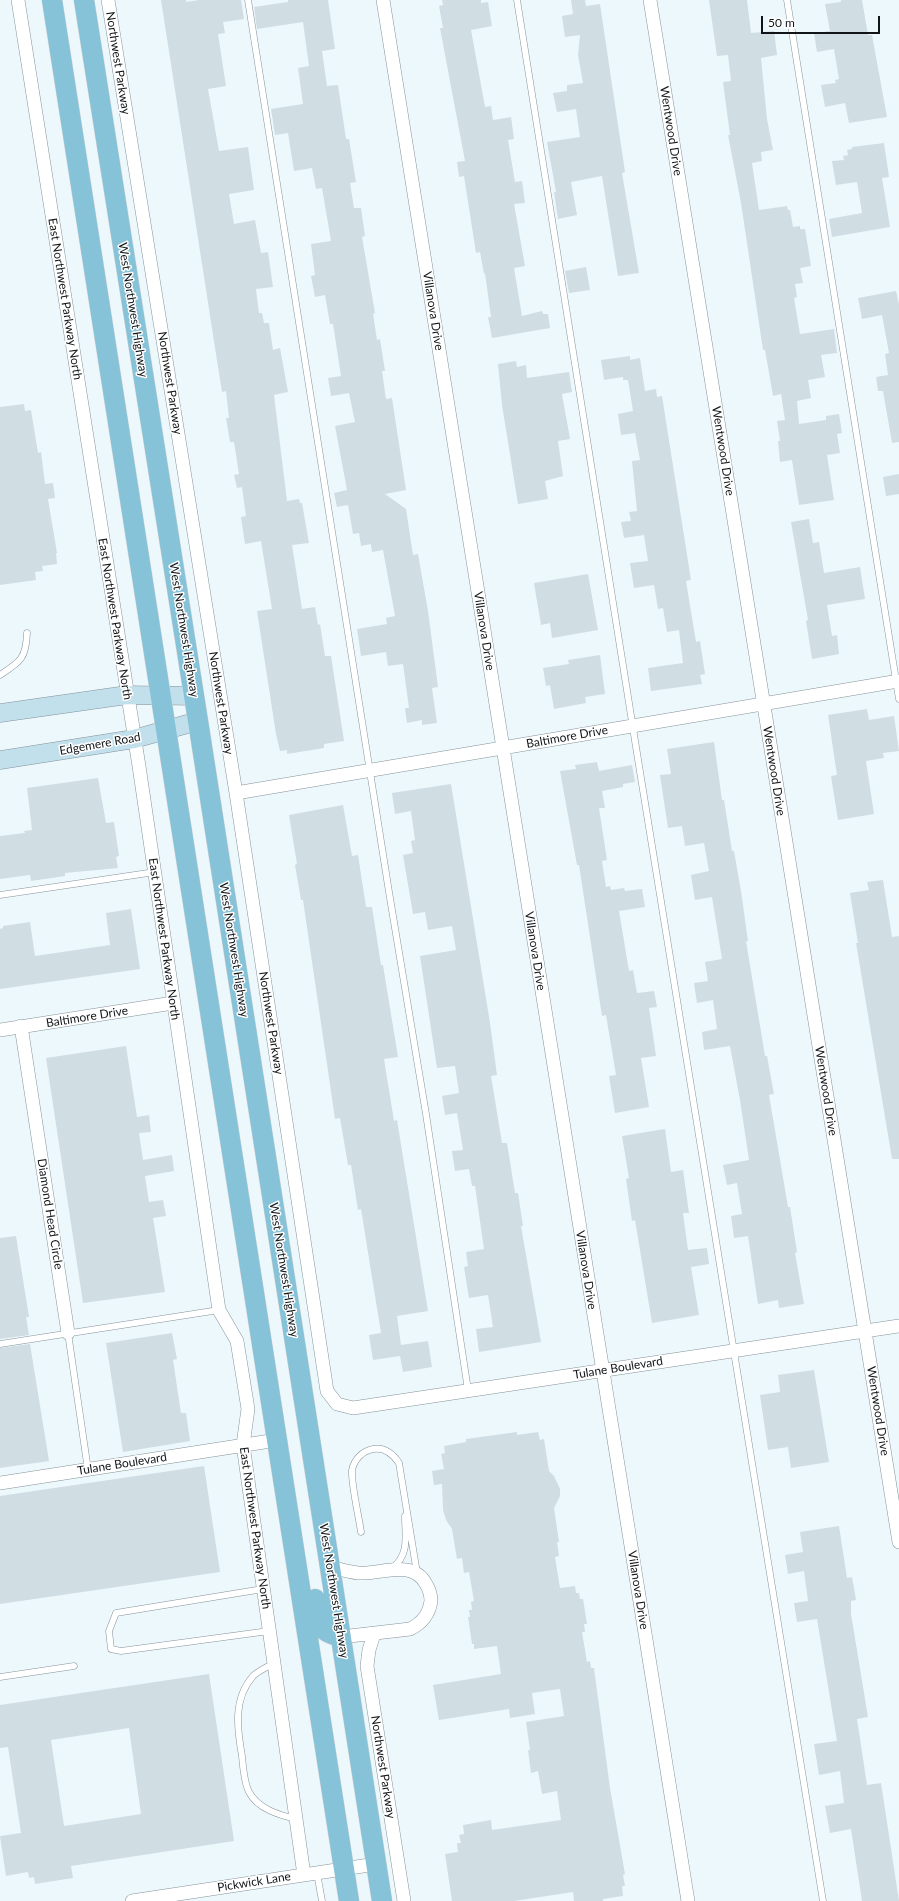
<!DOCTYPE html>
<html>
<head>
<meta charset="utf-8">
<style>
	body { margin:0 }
	#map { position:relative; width:899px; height:1901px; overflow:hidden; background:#edf8fd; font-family:Lato,sans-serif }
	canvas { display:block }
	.scale { position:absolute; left:761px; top:16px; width:119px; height:18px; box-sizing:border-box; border:2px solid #111518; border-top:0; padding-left:5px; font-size:12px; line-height:14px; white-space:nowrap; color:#111518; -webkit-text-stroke:3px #fff; paint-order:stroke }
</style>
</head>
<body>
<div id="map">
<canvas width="899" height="1901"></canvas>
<div class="scale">50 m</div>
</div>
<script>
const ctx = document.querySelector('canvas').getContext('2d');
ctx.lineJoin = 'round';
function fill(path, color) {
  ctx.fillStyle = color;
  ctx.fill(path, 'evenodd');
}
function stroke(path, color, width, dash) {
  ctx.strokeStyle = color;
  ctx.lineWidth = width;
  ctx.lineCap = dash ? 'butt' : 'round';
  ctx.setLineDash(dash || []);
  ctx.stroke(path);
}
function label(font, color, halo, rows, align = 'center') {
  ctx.font = font + ' Lato,sans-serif';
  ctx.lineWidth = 3;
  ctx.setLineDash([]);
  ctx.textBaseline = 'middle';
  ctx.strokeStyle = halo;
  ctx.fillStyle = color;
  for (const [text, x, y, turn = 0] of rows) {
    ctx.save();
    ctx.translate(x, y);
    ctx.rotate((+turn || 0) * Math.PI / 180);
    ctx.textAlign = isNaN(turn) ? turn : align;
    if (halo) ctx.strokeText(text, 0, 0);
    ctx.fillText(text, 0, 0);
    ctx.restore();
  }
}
fill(new Path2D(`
	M161,0H186V2L199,0H241L244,19L223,22L225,33L218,34L226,86L208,89L219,151L248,147L254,190L229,194L234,224L255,220L261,253L268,252L273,287L256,289L259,313H262L264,323H269L273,350L280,348L288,392L274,395L287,501L299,499L300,503H302L309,543L292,545L302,609L315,607L318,625L320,624L325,656H331L344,741L324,744V748L287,754V750L280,751L276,734L257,611L272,609L261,541L245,544L241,517L246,516L242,487L237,488L234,475L239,474L234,442H230L226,418H229L226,391L222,392L218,367Z
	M288,0H328L335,49L322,51L327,86L338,85L346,139H349L356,182L350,183L354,208H361L365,236L362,237L375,313L373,314L377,340L380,339L385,371H382L386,399L392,398L406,490L385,494L406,509L413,555L418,554L428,611L438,687L432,688L437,723L422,725V720L407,723L405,708H409L403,664L388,666L386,652L361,656L357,629L387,624L386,618L395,616L383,550L372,552L371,544L361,546L359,533L353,534L348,505L337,507L334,493L347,490L335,426L355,422L349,393L331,396L328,378L341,376L333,324H330L325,295L315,297L311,276L315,275L311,244L331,241L322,188L316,189L312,168L294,171L288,133L275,135L271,109L303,104L298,68L309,66L303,22L257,29L254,7L288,2Z
	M442,0H481V3L488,2L492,26L471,30L485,107L491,106L493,120L511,117L514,139L508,140L515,182L522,181L525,203L514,204L525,266L514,268L522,316L542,311L543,314H548L550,328L492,338L488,317H491L485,273L484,274L480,252L476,253L464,176L459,177L457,162L465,161L440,28H443L439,6L443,5Z
	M571,0H585L586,6L600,4L625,172L622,173L639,273L618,276L602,176L571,182L577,215L558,219L554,192H556L547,142L580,137L576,109L557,112L553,93L567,91V85L583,83L578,55L580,35L565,37L562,16L573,14Z
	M709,0H747L751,33L774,31L777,55L761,58L767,119L773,150L761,152L762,161L752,163L759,210L787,206L788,210H790L793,227L800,226V229H805L811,266L800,268L803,283L795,284L797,297L794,298L800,334L834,329L837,353L821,355L825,377L808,380L811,398L797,401L799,424L826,420V416L839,414L842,433L837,434L840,453L827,455L834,500L799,505L792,460L780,462L778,441H780L777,421L785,420L781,394L773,396L765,350H763L741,203L728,135H730L723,82L731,81L728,55L717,56Z
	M841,0H862L868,35H872L887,117L849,123L845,103L825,107L821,85L836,83L835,80L839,79L834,49L817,52L814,33L830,31L825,4L841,2Z
	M884,143L889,177L882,178L890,227L832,237L829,219L862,213L857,182L836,185L832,161L844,160L843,156L848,155L847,150L852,149V147Z
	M586,267L590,290L569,293L565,271Z
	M896,291L899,304V442L892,443L883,391H878L876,377L888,375L885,354L889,353L882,315L862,319L858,298Z
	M630,356V360L640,358L645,391L656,389L657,397L662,396L691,580L686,581L696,642L700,641L705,674L700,675L702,684L651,691L648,668L683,663L679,630L667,632L663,608L658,609L654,585L634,588L630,563L648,561L644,535L624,538L621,522L631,521L629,512L637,511L632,461L640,460L635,433L621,435L618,414L633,411L628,380H623V377L604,380L601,360Z
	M516,361L517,367L526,365L527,378L569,372L572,392L562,394L570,439L558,441L563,476L545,481L548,499L518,504L502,405L498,364Z
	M24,404L25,411L31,410L38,453L41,452L45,484L53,483L55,498L48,499L57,553H56L57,564L42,566L43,571L35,572L36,580L0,585V407Z
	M899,474V494L886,496L883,477Z
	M809,519L813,543L819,542L824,573L860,567L865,599L827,605L832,636L837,635L839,654L812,659L806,621L808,620L791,522Z
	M588,574L598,630L552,638L550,623L541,625L534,583Z
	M600,655L605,694L585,697L586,703L554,709L550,685L546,686L543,668L569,664L568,660Z
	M867,709L869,720L894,716L899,751L883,753L884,758L866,761L874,814L838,820L831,776L837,775L828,715Z
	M714,742L722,800H724L732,851H734L741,891L748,941H746L765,1056H767L774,1094L769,1095L788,1207H790L797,1252L795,1253L804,1304L779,1308L778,1300L758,1304L748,1236L734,1238L731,1216L742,1214L737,1183L727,1185L723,1165L749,1160L740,1100L730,1046L704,1050L702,1032L717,1029L713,1000L697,1003L694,983L708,981L705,962L722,959L712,897L695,900L691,875L709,871L704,843L685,846L682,826L668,828L660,775L671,774L667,749Z
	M597,762L599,771L632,765L635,782L623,784V787L602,791L605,808H599L607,860L602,861L606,887L610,886L611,890L624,888L625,891L642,889L645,907L619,911L629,971L633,970L637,993L654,991L657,1007L649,1008L656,1056L641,1058L649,1107L615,1113L609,1076L616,1075L606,1015L602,1016L579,865H577L560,771L576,769L575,765Z
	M98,778L106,823L114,822L119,856L116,857L118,868L65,873V876L31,881L30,875L0,879V836L25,833L24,831L32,830L27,788Z
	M451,784L490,1023L497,1075L491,1076L502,1143H507L515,1193H518L523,1226H521L541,1342L479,1352L476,1329L493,1327L488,1295L469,1298L464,1267L468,1266L466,1252L484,1249L475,1186H472L469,1169L455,1171L452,1151L463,1150L457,1113L445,1115L442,1096L459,1093L455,1066L437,1068L420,956L456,950L452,926L428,930L425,912L413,914L403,855L413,853L411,841L415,840L411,811L395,814L392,793Z
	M343,805L352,856L358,855L366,907H372L381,965H383L398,1057L384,1059L394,1121L397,1120L428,1311L397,1316L401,1345L428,1341L432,1367L403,1372L400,1356L373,1360L369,1335L381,1333L361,1209L358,1210L351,1165H348L340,1118L335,1119L303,900H301L295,865L297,864L289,815Z
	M883,880L892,937L899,936V1159H892L856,943H858L850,893L869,890L867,882Z
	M131,909L140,969L0,989V929L3,928V926L30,922L35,956L110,945L106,913Z
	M126,1046L137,1117L149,1115L151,1132L139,1133L143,1160L172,1155L174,1171L145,1176L149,1202L163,1200L166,1216L153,1218L165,1292L83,1303L46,1058Z
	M665,1129L671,1172L683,1170L689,1213H683L688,1250L707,1248L709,1264L691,1267L699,1315L652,1323L635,1220L632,1221L626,1179L629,1178L622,1136Z
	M16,1236L29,1317H26L29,1335L0,1339V1238Z
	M172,1333L177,1359L173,1360L181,1413H186L190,1441L123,1452L106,1343Z
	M30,1344L49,1461L0,1468V1348Z
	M814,1370L829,1462L791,1468L788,1447L768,1450L760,1395L780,1392L778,1375Z
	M517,1432V1435L538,1432L540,1440L544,1439L549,1471L554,1476L560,1489V1496L554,1508L559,1542H557L559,1556L555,1557L560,1588L575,1586L576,1593H579L580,1599H583L587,1624H584L585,1632H582L587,1662L590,1661L591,1668H594L610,1788L625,1874L623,1875L625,1886H622L623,1896L603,1899V1901H574L573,1892L514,1901H452L445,1854L458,1852L457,1843H461L459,1835L464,1834L463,1825L491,1820L492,1830L561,1820L557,1791L542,1794L538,1771L531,1773L528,1750H530L526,1722L564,1716L560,1689L532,1693L535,1714L510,1718L509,1709L439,1720L433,1685L501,1674L497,1646L474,1649V1644H472L468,1617H470L469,1610H472L471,1602L474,1601L469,1572L464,1573L462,1558L457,1559L452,1529L446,1520L443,1510L442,1484L434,1485L432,1471L444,1469L441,1454L445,1453L444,1446L466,1442V1439Z
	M204,1466L220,1572L0,1604V1496Z
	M839,1526L847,1578L852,1577L856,1600L851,1601V1614L868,1717L857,1719L867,1785L881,1783L899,1901H862L851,1829L830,1833L825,1806L844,1803L840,1771L819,1775L814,1744L837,1741L817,1619L797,1622L794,1603L808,1601L804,1571L788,1574L785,1555L803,1552L800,1532Z
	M209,1674L234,1841L71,1866L73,1878L35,1884L34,1877L29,1878L28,1872L6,1876L0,1836L21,1833L8,1747L0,1748V1705ZM129,1728L141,1814L64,1826L51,1740Z`), '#d0dde3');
const lane = new Path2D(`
	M248,0L389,892L426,1114L468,1390
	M517,0L636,747L823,1901
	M787,0L899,699
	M0,675C20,662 26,659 27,633
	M0,895L155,872
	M68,1333L88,1470
	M0,1344L219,1310
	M361,1532C359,1517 351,1484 352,1470C354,1460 362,1451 373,1449C384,1447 393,1454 399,1463L417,1573
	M392,1568C410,1555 405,1535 405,1516
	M263,1589L116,1613L109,1631L111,1649L121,1651L269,1631
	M274,1663C267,1667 258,1671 253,1676C233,1699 237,1728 242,1756C243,1767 244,1782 249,1792C258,1809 279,1815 296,1819
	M0,1677L74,1666
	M317,1873L322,1901`);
const street = new Path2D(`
	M18,0L139,766L219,1310L237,1341L248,1409L243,1445L304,1875
	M108,0L236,793L327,1391L337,1404L353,1408L899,1326
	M383,0L688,1901
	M650,0L899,1542
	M236,793L899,681
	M21,1026L68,1333
	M0,1030L173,1003
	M0,1483L277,1440
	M330,1567C339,1569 349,1572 358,1573C380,1575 412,1558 426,1584C429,1589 431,1595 431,1601C429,1615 422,1623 410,1629L341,1637
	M374,1634L369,1650L367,1666L404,1901
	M132,1901L376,1864`);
const secondary = new Path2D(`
	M0,713L127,695L194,696
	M0,760L134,739L198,721`);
const primary = new Path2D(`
	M52,0L349,1901
	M84,0L198,721L382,1901
	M315,1599C319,1622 315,1631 341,1637`);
stroke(lane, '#859298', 7);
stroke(street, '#859298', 14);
stroke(secondary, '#859298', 19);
stroke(primary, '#d4d5d5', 21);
stroke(lane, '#fff', 6);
stroke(street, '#fff', 13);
stroke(secondary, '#c2e0ec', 18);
stroke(primary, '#86c2d8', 20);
label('12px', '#111518', '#fff', [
	["Northwest Parkway",118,63,81],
	["Wentwood Drive",671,131,81],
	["East Northwest Parkway North",65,299,81],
	["West Northwest Highway",133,310,81],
	["Villanova Drive",433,311,81],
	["Northwest Parkway",170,383,81],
	["Wentwood Drive",723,451,81],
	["East Northwest Parkway North",115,619,81],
	["West Northwest Highway",184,630,81],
	["Villanova Drive",484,631,81],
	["Northwest Parkway",221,703,81],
	["Baltimore Drive",567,737,-10],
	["Edgemere Road",100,744,-10],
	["Wentwood Drive",774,771,81],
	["East Northwest Parkway North",164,939,82],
	["West Northwest Highway",234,950,81],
	["Villanova Drive",535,951,81],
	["Baltimore Drive",87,1017,-9],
	["Northwest Parkway",271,1023,81],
	["Wentwood Drive",826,1091,81],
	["Diamond Head Circle",50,1214,81],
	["West Northwest Highway",284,1270,81],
	["Villanova Drive",586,1270,81],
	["Tulane Boulevard",618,1368,-9],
	["Wentwood Drive",878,1411,81],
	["Tulane Boulevard",122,1464,-9],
	["East Northwest Parkway North",255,1528,82],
	["Villanova Drive",638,1590,81],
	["West Northwest Highway",334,1591,81],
	["Northwest Parkway",383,1767,81],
	["Pickwick Lane",254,1882,-9]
]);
</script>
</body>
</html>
